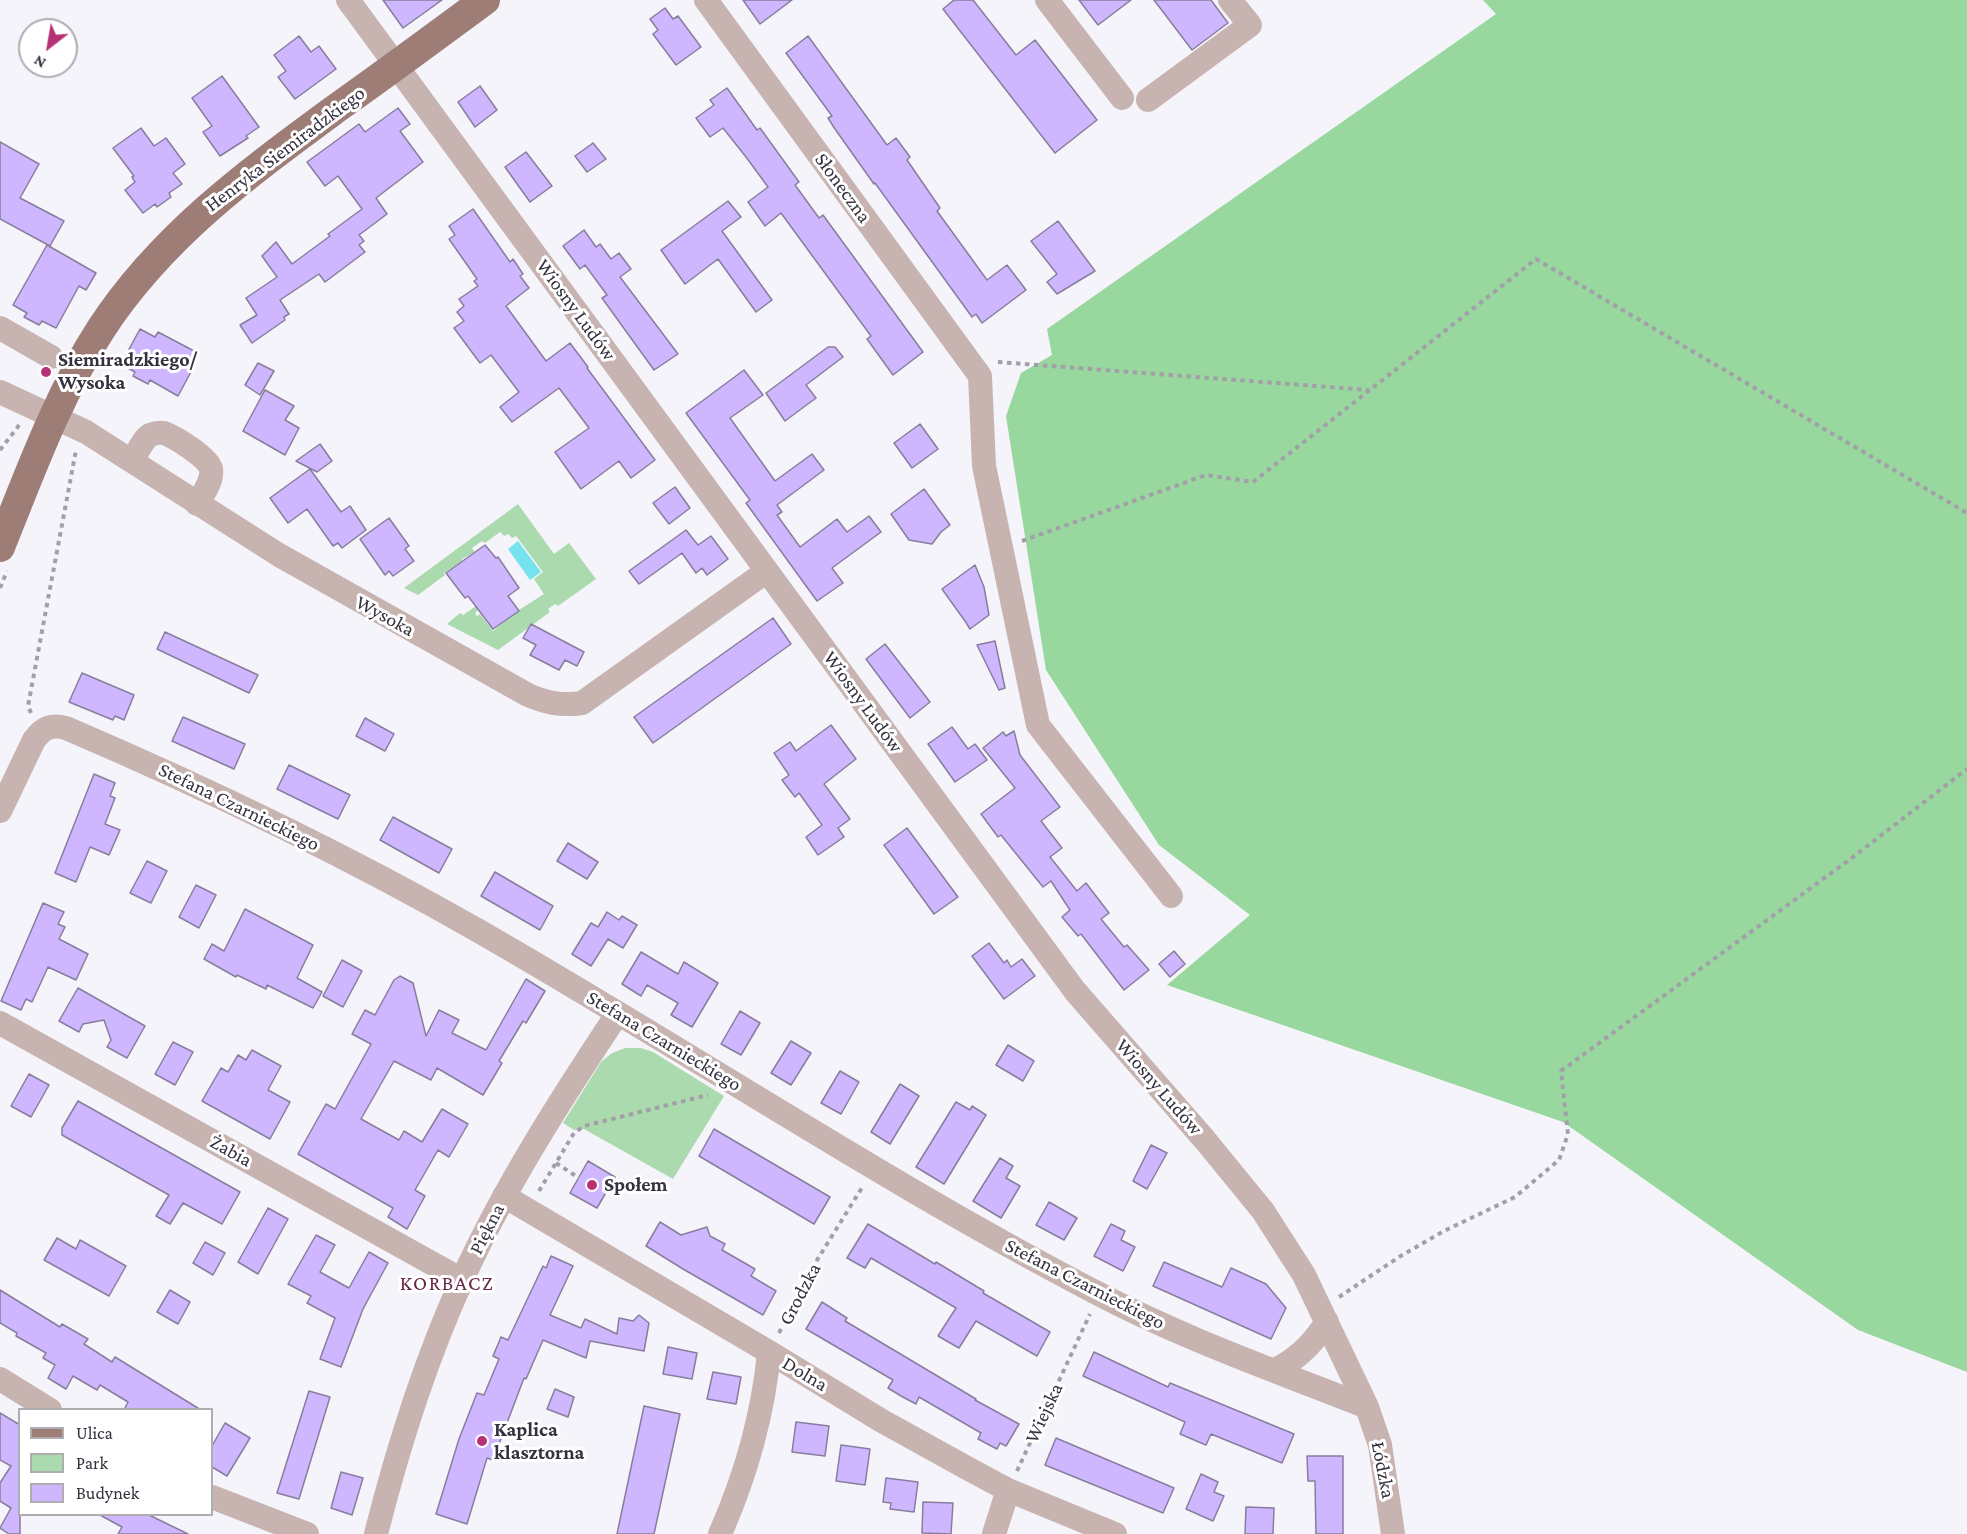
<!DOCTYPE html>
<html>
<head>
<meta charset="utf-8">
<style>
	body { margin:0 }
	#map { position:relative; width:1967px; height:1534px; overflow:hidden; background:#f6f4fb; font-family:"Crimson Pro",serif }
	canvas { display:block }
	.legend { position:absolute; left:18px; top:1408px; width:195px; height:108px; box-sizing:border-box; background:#fff; border:2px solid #aeadb2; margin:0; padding:8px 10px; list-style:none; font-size:18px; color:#35313f }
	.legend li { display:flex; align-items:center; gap:12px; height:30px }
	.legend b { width:30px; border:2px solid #aeadb2 }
	.north { position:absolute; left:18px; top:18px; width:60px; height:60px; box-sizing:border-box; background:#fff; border:2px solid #aeadb2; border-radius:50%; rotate:211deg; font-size:16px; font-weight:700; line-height:24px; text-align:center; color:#35313f }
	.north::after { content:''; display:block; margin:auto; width:21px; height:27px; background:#b73175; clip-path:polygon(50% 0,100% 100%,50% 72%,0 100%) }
</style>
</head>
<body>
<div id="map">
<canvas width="1967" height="1534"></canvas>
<ul class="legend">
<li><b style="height:8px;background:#9e7d76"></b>Ulica</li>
<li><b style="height:16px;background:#aadaae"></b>Park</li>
<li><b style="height:16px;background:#cfb7ff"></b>Budynek</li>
</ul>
<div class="north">N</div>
</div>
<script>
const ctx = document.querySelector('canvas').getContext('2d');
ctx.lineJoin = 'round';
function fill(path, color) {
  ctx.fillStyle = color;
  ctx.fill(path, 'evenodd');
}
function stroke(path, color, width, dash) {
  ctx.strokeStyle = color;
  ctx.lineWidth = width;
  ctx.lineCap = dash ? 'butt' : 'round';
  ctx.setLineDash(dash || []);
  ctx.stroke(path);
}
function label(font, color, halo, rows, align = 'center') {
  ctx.font = font + ' "Crimson Pro",serif';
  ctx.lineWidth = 6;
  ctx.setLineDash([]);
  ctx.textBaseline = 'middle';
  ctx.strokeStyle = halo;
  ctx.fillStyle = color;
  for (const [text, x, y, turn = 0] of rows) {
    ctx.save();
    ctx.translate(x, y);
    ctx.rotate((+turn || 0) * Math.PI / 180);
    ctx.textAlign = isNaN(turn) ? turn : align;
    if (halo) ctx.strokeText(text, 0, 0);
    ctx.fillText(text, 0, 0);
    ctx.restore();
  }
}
fill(new Path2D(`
	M518,504L554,554L569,543L596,579L558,606L555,604L548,609L550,612L498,650L447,624L460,613L463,615L476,606L478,610L475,613L477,616L480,614L493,631L516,612L544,594L534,579L543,572L516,536L512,538L508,534L504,536L500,532L485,543L482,541L472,548L475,552L462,559V561L444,573L445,575L418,595L404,588Z
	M625,1048H641L653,1052L724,1096L673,1179L584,1129L574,1130L563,1123L601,1062L612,1053Z`), '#aadaae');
fill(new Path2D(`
	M1483,0H1967V1372L1858,1330L1563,1122L1167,985L1250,915L1159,845L1046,670L1006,416L1021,373L1052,355L1047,329L1496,14Z`), '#98d79e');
fill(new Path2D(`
	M518,541L541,572L530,580L508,549Z`), '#75e3ed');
const building = new Path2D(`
	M383,0H442L403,28Z
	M743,0H792L760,24Z
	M954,0H973L1016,55L1035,40L1097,120L1055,153L943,9Z
	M1079,0H1131L1098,25Z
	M1154,0H1211L1228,23L1192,50Z
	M665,8L673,19L678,16L701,47L676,65L653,34L658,30L650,19Z
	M299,36L311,52L319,46L336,69L295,99L278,77L286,71L274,55Z
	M808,36L887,145L896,138L910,157L907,160L940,208L937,211L987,280L1007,265L1026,290L982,323L976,314L972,317L875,183L874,184L835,129L828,118L832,116L786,53Z
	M222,76L259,127L246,136L248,138L220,156L203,132L212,126L192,98Z
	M480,86L497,110L475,127L458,102Z
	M727,88L757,130L760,128L799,182L795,185L819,218L823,215L923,352L893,375L867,339L871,336L781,213L765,226L748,202L768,187L746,157L723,128L710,137L696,118L714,105L710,100Z
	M398,108L410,124L400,131L423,162L376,198L387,214L359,235L364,241L359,245L365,252L325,282L319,274L280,300L289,314L284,317L285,320L252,343L240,325L257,315L246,298L277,277L262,256L276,242L292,264L330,236L328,234L362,209L338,176L325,186L307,162L359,124L365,132Z
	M141,128L154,146L166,138L185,164L173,173L182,184L169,193L171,197L157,207L155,204L143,213L125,190L135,182L132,177L134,176L113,148Z
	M0,142L39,164L20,198L64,221L50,246L0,219Z
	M593,143L606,159L587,172L575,156Z
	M526,152L552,186L530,202L505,167Z
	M728,201L741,217L722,231L772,300L756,312L718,259L685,284L661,250Z
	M473,209L510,262L513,259L523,274L520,276L529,288L506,306L546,361L570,343L588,367L587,368L655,460L631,478L619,461L581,489L555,452L589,428L559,388L512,422L500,407L519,392L491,355L480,363L454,328L464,321L457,312L464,306L459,299L478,286L474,281L477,279L449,239L455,235L449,226Z
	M1058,221L1095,271L1057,294L1047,282L1057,274L1031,241Z
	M584,230L596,247L600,244L611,259L619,253L631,269L620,277L678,354L654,370L602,298L607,295L585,265L580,269L563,246Z
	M47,245L96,273L86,290L79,286L56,328L42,321L39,325L24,317L27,313L13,305Z
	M140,329L155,337L158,332L196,352L187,368L192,370L178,396L150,380L148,384L133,376L135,372L121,364Z
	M828,347H835L843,357L806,385L816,398L785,421L766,393Z
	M258,363L274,371L260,395L245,385Z
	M744,370L763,395L730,418L775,481L812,454L824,470L777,505L782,512L777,515L800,547L837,519L847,532L869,516L881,532L832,568L843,583L817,601L746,503L750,500L686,413Z
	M265,390L294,406L285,420L299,428L285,455L243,431Z
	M920,424L938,449L912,468L894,443Z
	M320,444L332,461L317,472L296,461Z
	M310,469L341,512L350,506L366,530L342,548L338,543L333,546L307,509L288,523L270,498Z
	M675,487L690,508L669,524L653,503Z
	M924,489L950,525L941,532L932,544L909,540L891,514Z
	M389,518L409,546L405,549L414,561L393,576L389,571L385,575L360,539Z
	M686,530L698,545L711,536L728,559L707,575L702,568L696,573L682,553L639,584L629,571Z
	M485,545L496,558L498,557L519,588L508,596L519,611L493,629L468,596L465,598L446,573Z
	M975,565L984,587L989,615L970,629L965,621L942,589Z
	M773,618L791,644L653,743L634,717Z
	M531,624L584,652L577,666L565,660L559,670L530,655L536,645L523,638Z
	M165,632L258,675L249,693L157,649Z
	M995,641L1005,688L999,690L977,645Z
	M885,644L930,702L910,718L866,659Z
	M82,673L134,695L124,720L115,716L113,720L69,702Z
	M183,717L245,744L234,769L172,741Z
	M365,718L394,734L385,751L356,736Z
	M831,725L856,759L824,784L850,819L838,828L844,837L818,855L806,837L822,825L799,793L795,797L782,780L789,775L774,753L790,742L796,751Z
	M952,727L968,749L975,744L987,760L955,782L928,744Z
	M1014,731L1020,755L1060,807L1041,821L1062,848L1050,857L1077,891L1086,883L1109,913L1101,919L1124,947L1127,945L1149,970L1124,990L1081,934L1078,936L1062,917L1070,910L1051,881L1043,887L1001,835L998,837L981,814L1015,788L983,748L1003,732L1006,736Z
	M289,765L350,795L338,819L277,789Z
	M94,774L115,783L110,796L115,798L105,824L120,830L109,855L90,847L76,882L55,873Z
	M393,817L452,849L439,873L380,840Z
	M907,828L958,897L934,914L884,845Z
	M568,843L598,862L587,879L557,861Z
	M147,861L167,871L151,903L130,893Z
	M495,872L553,906L540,930L481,896Z
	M196,885L216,895L199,928L179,917Z
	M43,903L64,912L58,924L65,927L59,939L88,954L76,980L48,967L32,1002L26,999L21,1010L1,1001Z
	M245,909L313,945L297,978L322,992L313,1008L267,985L266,989L237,975L236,977L204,959L212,944L224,951Z
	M607,912L619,920L622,916L637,925L623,948L608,939L591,966L572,954L591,923L598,927Z
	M989,943L1004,963L1007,960L1011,967L1022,959L1035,976L1004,999L972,956Z
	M1174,951L1185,964L1170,977L1159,964Z
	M641,952L678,974L684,962L718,983L692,1027L671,1015L678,1003L647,985L641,996L622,984Z
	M342,960L362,971L343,1007L323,996Z
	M400,976L413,983L426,1036L439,1010L459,1020L452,1033L486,1050L526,979L545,991L526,1023L523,1021L499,1061L502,1063L483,1095L437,1068L431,1080L394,1061L361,1119L399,1140L404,1131L422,1142L442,1109L468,1124L449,1157L438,1150L415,1190L425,1196L407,1229L388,1217L393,1208L298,1154L326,1104L335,1109L371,1044L352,1034L365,1010L375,1015L394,980Z
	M78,988L145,1026L127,1058L107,1047L111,1040L104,1020L83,1024L79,1032L59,1021Z
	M740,1011L760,1023L741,1055L721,1044Z
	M791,1041L811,1053L791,1085L771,1073Z
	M173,1042L193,1052L175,1085L155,1074Z
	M1008,1045L1034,1061L1023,1081L996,1065Z
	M252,1050L281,1066L268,1090L290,1102L270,1139L202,1101L221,1068L228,1072L238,1055L246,1060Z
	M840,1071L859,1082L841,1114L821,1103Z
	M29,1074L49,1085L31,1117L11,1106Z
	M900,1084L919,1096L890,1144L871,1132Z
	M78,1101L240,1192L222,1224L183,1203L170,1224L156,1216L169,1195L62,1135V1128Z
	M956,1102L970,1110L972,1106L986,1115L944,1184L916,1167Z
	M714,1129L830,1197L814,1224L699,1156Z
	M1151,1145L1167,1153L1147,1189L1133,1181Z
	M1000,1158L1013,1166L1006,1178L1020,1186L1001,1218L973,1201Z
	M588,1161L615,1177L597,1208L570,1193Z
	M1049,1202L1077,1218L1064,1240L1036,1225Z
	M268,1208L288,1219L258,1274L238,1262Z
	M660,1222L681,1235L707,1227L710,1236L725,1244L722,1250L755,1269L751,1276L776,1291L763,1315L683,1269L646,1246Z
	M868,1224L935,1264L936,1262L984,1291L983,1293L1050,1332L1037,1356L976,1321L959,1348L938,1336L956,1308L871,1258L865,1268L847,1258Z
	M1111,1224L1125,1231L1121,1240L1135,1247L1123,1271L1094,1256Z
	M316,1235L335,1245L320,1272L349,1288L369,1252L388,1263L363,1309L341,1367L320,1359L335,1318L307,1303L311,1296L288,1284Z
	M57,1238L76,1249L80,1240L126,1266L109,1296L44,1260Z
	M205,1242L225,1253L213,1275L193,1263Z
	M551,1256L573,1266L550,1315L581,1328L585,1319L617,1334L619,1318L633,1321L639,1315L649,1323L644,1351L590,1341L586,1358L543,1340L526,1379L524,1378L493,1460L487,1458L467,1524L436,1514L459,1439L477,1393L484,1395L499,1359L493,1356L501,1337L508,1340L543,1266L546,1268Z
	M1164,1262L1222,1287L1231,1268L1266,1284L1286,1308L1271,1339L1153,1286Z
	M0,1290L60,1327L62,1324L88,1339L84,1344L112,1362L115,1357L201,1410H124L128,1402L100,1385L97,1390L73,1376L66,1389L48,1378L55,1365L43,1358L46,1353L16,1336L17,1333L0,1323Z
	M170,1290L190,1302L178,1324L157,1312Z
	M822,1302L847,1318L845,1321L976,1399L975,1400L1019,1424L1006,1446L1000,1443L997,1449L978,1439L981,1433L919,1397L916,1404L901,1396L888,1388L893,1380L806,1329Z
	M668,1347L697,1353L692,1379L663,1374Z
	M1094,1352L1168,1387L1170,1383L1294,1434L1282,1463L1211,1434L1206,1445L1180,1434L1185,1422L1083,1376Z
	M713,1372L741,1377L736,1404L707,1399Z
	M555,1389L574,1397L568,1417L547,1409Z
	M309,1391L330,1397L299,1499L277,1493Z
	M644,1406L680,1414L654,1534H617Z
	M0,1413L20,1425V1534H9L0,1528L11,1508L0,1501V1483L11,1466L0,1460Z
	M796,1422L829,1426L825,1456L792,1452Z
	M225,1423L250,1438L227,1476L212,1467V1446Z
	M1056,1438L1174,1488L1163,1513L1045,1465Z
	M841,1445L870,1449L865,1485L836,1481Z
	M1307,1456H1343V1534H1316L1315,1481H1308Z
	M341,1472L363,1478L352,1515L331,1508Z
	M1201,1474L1218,1482L1214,1492L1224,1496L1213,1521L1186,1509Z
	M886,1478L918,1482L914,1512L890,1509L891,1503L883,1502Z
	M923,1502L953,1503L951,1534L922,1533Z
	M1246,1507L1274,1508L1273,1534H1245Z
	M100,1515H149L188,1534H118L122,1527Z`);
fill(building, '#cfb7ff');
stroke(building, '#877d9d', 1.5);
stroke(new Path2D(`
	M998,362L1369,390
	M0,450L20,424
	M1022,541L1206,475L1253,482L1536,259L1967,513
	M0,588L7,571
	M31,713L28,706L76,450
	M556,1163L579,1178
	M539,1191L574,1133L584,1126L708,1095
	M1339,1297L1399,1257L1444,1231L1515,1197L1559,1160L1568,1134L1561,1071L1849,860L1967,769
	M779,1333L814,1265L863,1186
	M1017,1471L1090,1314`), '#a29fa9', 4, [4.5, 4.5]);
stroke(new Path2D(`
	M348,0L1075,991L1205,1140L1263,1211L1304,1275L1367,1407L1380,1445L1393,1534
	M706,0L980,376L984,466L1038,725L1171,896
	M1047,0L1122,98
	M1148,100L1250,25L1230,0
	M0,328L51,357
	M0,392L86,432L279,555L528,695C547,703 561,706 582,703L767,571
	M132,461C137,454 142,440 150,435C155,433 159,432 164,433C175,437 209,458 211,469C213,481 203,494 197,504
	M0,811L34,740C43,728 51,724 66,728C206,788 344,854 477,930C683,1048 884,1182 1095,1292C1182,1338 1276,1371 1367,1407
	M0,1023L462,1280
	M504,1196L769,1352L882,1421L967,1468L1008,1490L1115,1534
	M1275,1370C1298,1359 1313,1343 1327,1322
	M0,1379L50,1410
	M212,1497L307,1534
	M376,1534C398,1447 425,1361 462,1280C505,1186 561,1099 618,1013
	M720,1534C746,1475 763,1416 769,1352
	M994,1534L1008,1490`), '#c7b4b0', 24);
stroke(new Path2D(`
	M0,547C30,473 57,397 101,329C161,237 247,174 334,110C385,74 435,37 485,0`), '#9e7d76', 30);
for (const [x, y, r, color] of [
	[46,372,6,"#b73175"],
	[592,1185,6,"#b73175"],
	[482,1441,6,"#b73175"]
]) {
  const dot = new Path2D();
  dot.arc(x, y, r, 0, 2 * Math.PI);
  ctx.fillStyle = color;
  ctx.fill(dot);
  stroke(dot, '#fff', 2);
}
label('20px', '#35313f', '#fff', [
	["Henryka Siemiradzkiego",285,149,-37],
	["Słoneczna",843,188,54],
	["Wiosny Ludów",576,310,54],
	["Wysoka",385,616,29],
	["Wiosny Ludów",863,702,54],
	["Stefana Czarnieckiego",239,807,26],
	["Stefana Czarnieckiego",664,1041,31],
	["Wiosny Ludów",1159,1087,49],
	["Żabia",231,1151,29],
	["Piękna",487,1229,-63],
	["Stefana Czarnieckiego",1085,1284,27],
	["Grodzka",800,1294,-62],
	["Dolna",805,1374,31],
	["Wiejska",1044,1413,-65],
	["Łódzka",1383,1470,79]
]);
label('bold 20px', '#35313f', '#fff', [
	["Siemiradzkiego/",58,360],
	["Wysoka",58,383],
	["Społem",604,1185],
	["Kaplica",494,1430],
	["klasztorna",494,1453]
], 'left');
ctx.letterSpacing = '1.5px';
label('21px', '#6a2947', '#fff', [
	["KORBACZ",447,1284]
]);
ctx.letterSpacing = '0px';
</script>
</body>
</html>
